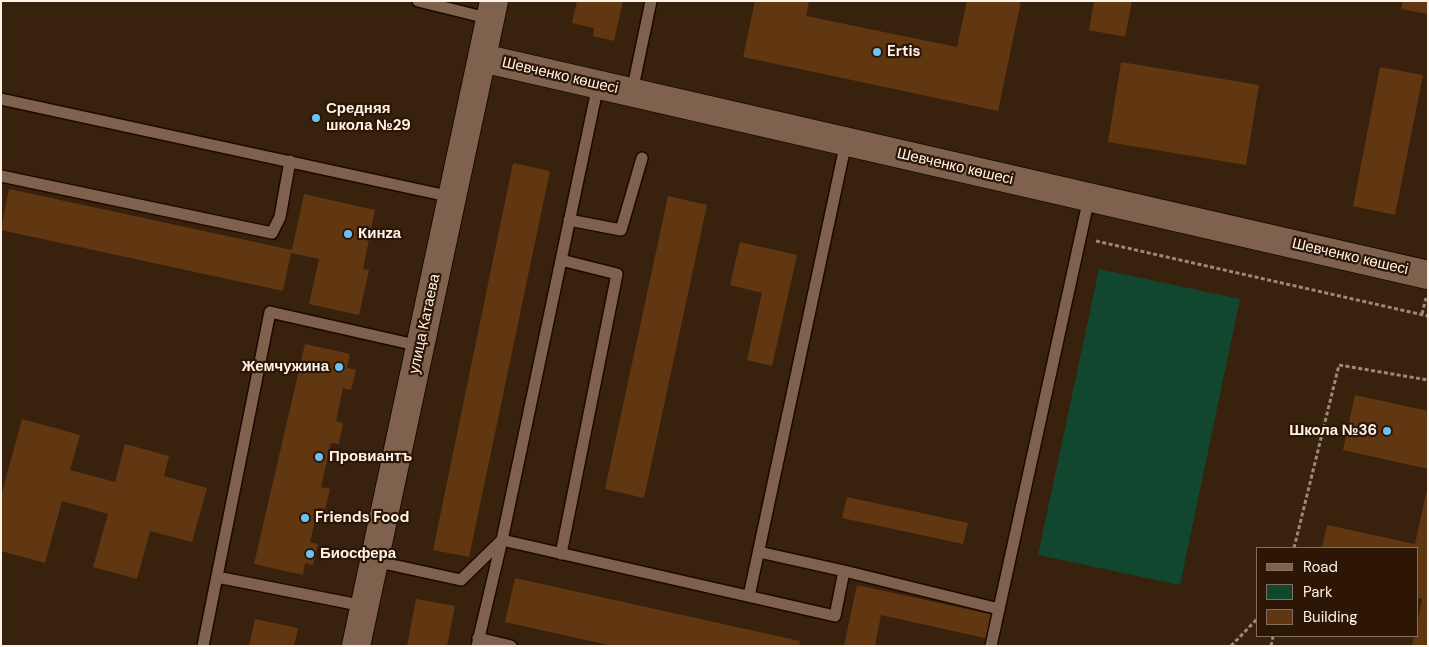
<!DOCTYPE html>
<html>
<head>
<meta charset="utf-8">
<style>
	body { margin:0 }
	#map { position:relative; width:1429px; height:647px; overflow:hidden; background:#38210d; font-family:"DM Sans",sans-serif }
	canvas { display:block }
	.frame { position:absolute; inset:0; border:2px solid #fff2e9; pointer-events:none }
	.legend { position:absolute; left:1256px; top:547px; width:162px; height:90px; box-sizing:border-box; background:#2d1704; border:1px solid #816f60; margin:0; padding:6px 9px; list-style:none; font-size:15px; color:#fff2e9 }
	.legend li { display:flex; align-items:center; gap:10px; height:25px }
	.legend b { width:25px; border:1px solid #816f60 }
</style>
</head>
<body>
<div id="map">
<canvas width="1429" height="647"></canvas>
<div class="frame"></div>
<ul class="legend">
<li><b style="height:6px;background:#7e624e"></b>Road</li>
<li><b style="height:14px;background:#12472f"></b>Park</li>
<li><b style="height:14px;background:#613712"></b>Building</li>
</ul>
</div>
<script>
const ctx = document.querySelector('canvas').getContext('2d');
ctx.lineJoin = 'round';
function fill(path, color) {
  ctx.fillStyle = color;
  ctx.fill(path, 'evenodd');
}
function stroke(path, color, width, dash) {
  ctx.strokeStyle = color;
  ctx.lineWidth = width;
  ctx.lineCap = dash ? 'butt' : 'round';
  ctx.setLineDash(dash || []);
  ctx.stroke(path);
}
function label(font, color, halo, rows, align = 'center') {
  ctx.font = font + ' "DM Sans",sans-serif';
  ctx.lineWidth = 4.5;
  ctx.setLineDash([]);
  ctx.textBaseline = 'middle';
  ctx.strokeStyle = halo;
  ctx.fillStyle = color;
  for (const [text, x, y, turn = 0] of rows) {
    ctx.save();
    ctx.translate(x, y);
    ctx.rotate((+turn || 0) * Math.PI / 180);
    ctx.textAlign = isNaN(turn) ? turn : align;
    if (halo) ctx.strokeText(text, 0, 0);
    ctx.fillText(text, 0, 0);
    ctx.restore();
  }
}
fill(new Path2D(`
	M1099,269L1240,299L1180,585L1038,555Z`), '#12472f');
fill(new Path2D(`
	M577,1H623L614,41L593,36L594,28L572,23Z
	M755,1H809L806,16L957,47L967,1H1021L998,111L743,57Z
	M1094,1H1132L1125,37L1089,30Z
	M1403,1H1428V14L1401,9Z
	M1121,62L1259,85L1246,165L1108,142Z
	M1380,67L1423,75L1395,215L1353,206Z
	M513,163L550,171L469,557L433,550Z
	M9,189L292,250L304,194L375,210L363,269L369,270L359,315L309,304L319,259L291,253L283,291L1,230Z
	M668,196L707,205L644,498L605,489Z
	M740,242L797,255L772,366L747,360L762,293L730,285Z
	M305,344L350,354L347,368L356,370L351,390L343,388L336,421L343,423L339,444L331,443L321,487L330,489L325,509L318,508L310,542L318,544L313,565L305,563L303,575L254,564Z
	M1355,395L1428,411V469L1343,450Z
	M22,419L80,435L70,470L115,482L125,444L169,456L164,476L207,488L192,542L150,531L137,579L93,567L108,514L62,501L45,563L1,551V496Z
	M1427,489L1428,646H1412L1414,636H1418V620L1422,599L1418,598V548H1322L1327,525L1415,544Z
	M847,497L968,523L963,544L842,518Z
	M515,578L800,641L799,646H613L505,622Z
	M857,585L994,615L989,639L881,615L875,646H844Z
	M416,599L455,606L447,646H407Z
	M255,619L298,628L294,646H249Z`), '#613712');
const lane = new Path2D(`
	M418,1L491,19
	M632,92L651,1
	M1,99L452,197
	M1,176L272,233L280,217L290,161
	M569,220L621,230L642,158
	M561,260L617,274L561,554
	M759,552L844,571
	M374,561L461,580L502,540L835,616L844,571L999,609L1089,198
	M217,577L364,606
	M749,596L846,142
	M478,638L511,646
	M203,646L270,312L420,346
	M477,646L502,540L598,85
	M991,646L999,609`);
const secondary = new Path2D(`
	M482,58L1428,275
	M356,646L494,1`);
stroke(lane, '#1e0900', 14);
stroke(secondary, '#1e0900', 30);
stroke(new Path2D(`
	M1096,241L1428,316
	M1422,314L1426,298
	M1294,548L1339,365L1428,380
	M1231,646L1258,618
	M1271,646L1273,636`), '#9b897a', 3, [4, 2.5]);
stroke(lane, '#7e624e', 11);
stroke(secondary, '#7e624e', 28);
for (const [x, y, r, color] of [
	[877,52,5,"#6ec2f3"],
	[316,118,5,"#6ec2f3"],
	[348,234,5,"#6ec2f3"],
	[339,367,5,"#6ec2f3"],
	[1387,431,5,"#6ec2f3"],
	[319,457,5,"#6ec2f3"],
	[305,518,5,"#6ec2f3"],
	[310,554,5,"#6ec2f3"]
]) {
  const dot = new Path2D();
  dot.arc(x, y, r, 0, 2 * Math.PI);
  ctx.fillStyle = color;
  ctx.fill(dot);
  stroke(dot, '#2d1704', 2);
}
label('bold 15px', '#fff2e9', '#2d1704', [
	["Ertis",887,52],
	["Средняя",326,109],
	["школа №29",326,126],
	["Кинzа",358,234],
	["Жемчужина",329,367,"right"],
	["Школа №36",1377,431,"right"],
	["Провиантъ",329,457],
	["Friends Food",315,518],
	["Биосфера",320,554]
], 'left');
label('15px', '#fff2e9', '#2d1704', [
	["Шевченко көшесі",560,76,13],
	["Шевченко көшесі",955,167,13],
	["Шевченко көшесі",1350,257,13],
	["улица Катаева",425,324,-78]
]);
</script>
</body>
</html>
